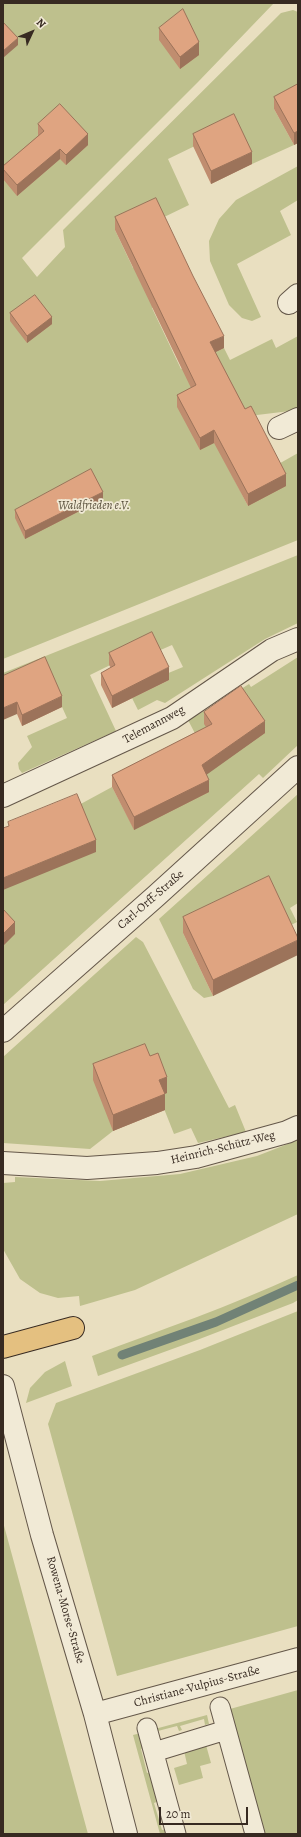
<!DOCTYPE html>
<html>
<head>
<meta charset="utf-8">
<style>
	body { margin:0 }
	#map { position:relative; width:301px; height:1837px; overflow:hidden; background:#e9dfc0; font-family:Alegreya,serif }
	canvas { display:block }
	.frame { position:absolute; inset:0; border:4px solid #372a21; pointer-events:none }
	.north { position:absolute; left:12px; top:12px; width:40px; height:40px; -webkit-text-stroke:3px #f1ead6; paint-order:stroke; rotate:46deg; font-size:11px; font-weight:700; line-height:16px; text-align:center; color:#372a21 }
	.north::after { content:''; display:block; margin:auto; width:14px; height:18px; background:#372a21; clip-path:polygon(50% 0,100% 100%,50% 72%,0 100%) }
	.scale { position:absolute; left:159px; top:1807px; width:89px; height:18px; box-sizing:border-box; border:2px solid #372a21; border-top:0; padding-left:5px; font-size:12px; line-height:14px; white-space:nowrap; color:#372a21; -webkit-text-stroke:3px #f1ead6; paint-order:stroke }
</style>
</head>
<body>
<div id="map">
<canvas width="301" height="1837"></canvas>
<div class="frame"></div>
<div class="north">N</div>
<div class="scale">20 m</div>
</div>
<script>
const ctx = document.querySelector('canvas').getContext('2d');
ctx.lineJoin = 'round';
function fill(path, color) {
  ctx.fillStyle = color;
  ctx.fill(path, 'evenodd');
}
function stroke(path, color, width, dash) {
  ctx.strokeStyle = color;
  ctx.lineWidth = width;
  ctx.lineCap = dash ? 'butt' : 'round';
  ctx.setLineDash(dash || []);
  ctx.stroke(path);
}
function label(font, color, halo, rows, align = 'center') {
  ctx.font = font + ' Alegreya,serif';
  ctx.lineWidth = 3.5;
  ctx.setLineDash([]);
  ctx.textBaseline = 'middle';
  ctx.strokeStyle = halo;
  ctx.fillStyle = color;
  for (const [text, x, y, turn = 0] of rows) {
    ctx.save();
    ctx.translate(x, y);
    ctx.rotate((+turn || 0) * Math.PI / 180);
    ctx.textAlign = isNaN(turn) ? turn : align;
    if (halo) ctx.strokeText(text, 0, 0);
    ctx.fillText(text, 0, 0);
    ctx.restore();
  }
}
fill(new Path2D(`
	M3,3H274L198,82L22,258L37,277L65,247L63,230L281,13L293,10L298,12V96L274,109L294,145L252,164L234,127L168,159L189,205L160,219L115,230L133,268L156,258L173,298L152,308L181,369L224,348L230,360L272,339L276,348L298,336V410L257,415L245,421L224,438L223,458L248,506L275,466L298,453V540L3,659Z
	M298,166V200L280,211L291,235L237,264L261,317L252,321L242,318L229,305L210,261L209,241L219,219L236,200Z
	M298,555V623L265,639L165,703L157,700L138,710L132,698L169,680L166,674L183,667L172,645L156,652L151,645L90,675L116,731L22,773L19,769L18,763L32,747L27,736L67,718L45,669L3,687V673Z
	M298,657V745L263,778L259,774L3,1005V836L77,806L112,787L134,829L200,743L188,720L219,703L249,684L251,687Z
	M298,794V903L290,908L297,922L285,928L183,933L213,996L204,998L193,989L159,919Z
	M136,937L143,942L229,1108L235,1105L246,1132L198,1143L191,1128L174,1134L159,1096L167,1092L158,1069L113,1131L90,1149L3,1143V1057Z
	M298,1140V1214L135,1290L80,1306L79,1296L58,1298L40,1293L20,1279L3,1249V1183L15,1182V1177L100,1181L180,1174L257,1156Z
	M298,1275V1300L293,1303L197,1340L98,1376L92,1356C161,1330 231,1306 298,1275Z
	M298,1311V1626L117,1676L48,1424L56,1403L200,1350Z
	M65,1361L72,1386L26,1403L30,1388L45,1372Z
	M3,1522L88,1834H3Z
	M298,1690V1834H262L230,1709Z
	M207,1715L209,1724L205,1725L204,1719L180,1726L182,1730L179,1731L177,1726L154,1732L151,1730Z
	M141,1733L145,1747L141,1749L147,1773L151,1772L159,1801L154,1803L162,1830L166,1829L168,1834H160L133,1735Z
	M206,1745L211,1763L200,1766L203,1778L179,1785L174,1768L187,1764L184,1751Z`), '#bec08d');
stroke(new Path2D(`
	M122,1355L216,1322L298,1285`), '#718276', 9);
const pedestrian = new Path2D(`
	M220,1707L255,1834
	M147,1728L176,1834
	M154,1752L226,1730`);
const minor = new Path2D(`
	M289,303L298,295
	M279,428L298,419
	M3,796L172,718L272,650L298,639
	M3,1031L156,896L298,767
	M3,1163L87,1168L157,1163L196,1157L287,1132L298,1127
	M3,1386L42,1535L95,1714L126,1834
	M95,1714L298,1659`);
const primary = new Path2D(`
	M3,1347L73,1328`);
stroke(pedestrian, '#645749', 21);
stroke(minor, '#645749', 24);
stroke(primary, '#372a21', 24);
stroke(pedestrian, '#f1ead6', 19);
stroke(minor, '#f1ead6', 22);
stroke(primary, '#e4c080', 22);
fill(new Path2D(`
	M159,28L199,55L180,69L159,40Z
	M298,84V143L294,145L274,109V97Z
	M38,124L88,145L66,165L60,159L17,196L3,179V166L38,136Z
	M193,134L252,164L211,184L193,146Z
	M115,217L224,348L215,352L286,486L248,506L214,443L200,450L177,407V395L191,388L115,230Z
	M10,313L52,324L27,343L10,321Z
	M103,499L25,539L15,518V510Z
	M109,653L169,680L112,708L101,685V673L111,668L109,665Z
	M3,676L62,707L22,726L17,714Z
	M204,712L265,733L206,774L209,792L134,830L112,787V775L206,727L204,724Z
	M183,917L298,938L213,996L183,933Z
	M150,1056L167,1093L164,1094L165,1110L113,1131L93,1080V1064Z`), '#c08d6f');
fill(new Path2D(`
	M18,38V45L3,58V51Z
	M199,42V55L180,69V57Z
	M298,131V143L294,145V133Z
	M88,134V145L66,165V155Z
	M60,149V159L17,196V185Z
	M252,152V164L211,184V171Z
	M52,317V324L27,343V336Z
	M224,336V348L210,355V342Z
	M214,430V443L200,450V438Z
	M286,474V486L248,506V494Z
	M103,492V499L25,539V531Z
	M169,667V680L112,708V696Z
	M62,696V707L22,726V715Z
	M17,702V714L3,720V708Z
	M265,721V733L202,778V765Z
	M209,780V792L134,830V817Z
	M96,840V852L3,890V878Z
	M15,922V934L3,946V934Z
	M298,940V955L213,996V980Z
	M167,1077V1093L159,1096V1080Z
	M165,1094V1110L113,1131V1115Z`), '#9c735a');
const building = new Path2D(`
	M183,9L199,42L180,57L159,28Z
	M3,22L18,38L3,51Z
	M298,84V131L294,133L274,97Z
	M60,104L88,134L66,155L60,149L17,185L3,169V166L44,131L38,124Z
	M234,114L252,152L211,171L193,134Z
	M156,198L193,276L224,336L210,342L245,409L251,406L286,474L248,494L214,430L200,438L177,395L196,385L115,217Z
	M35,295L52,317L27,336L10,313Z
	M91,469L103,492L25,531L15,510Z
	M152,632L169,667L112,696L101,673L115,665L109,653Z
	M45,657L62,696L22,715L17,702L3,708V676Z
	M241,686L265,721L202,765L209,780L134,817L112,775L212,724L204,712Z
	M77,794L96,840L3,878V828L9,826L8,822Z
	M269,876L298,938V940L213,980L183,917Z
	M3,909L15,922L3,934Z
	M145,1044L150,1056L158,1053L167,1077L159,1080L165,1094L113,1115L93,1064Z`);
fill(building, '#dfa481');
stroke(building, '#9c735a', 1);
label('italic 12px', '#59503c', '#f1ead6', [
	["Waldfrieden e.V.",94,506]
]);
label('12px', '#372a21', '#f1ead6', [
	["Telemannweg",154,725,-28],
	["Carl-Orff-Straße",151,900,-41],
	["Heinrich-Schütz-Weg",223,1148,-14],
	["Rowena-Morse-Straße",65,1610,74],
	["Christiane-Vulpius-Straße",197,1687,-15]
]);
</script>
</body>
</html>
